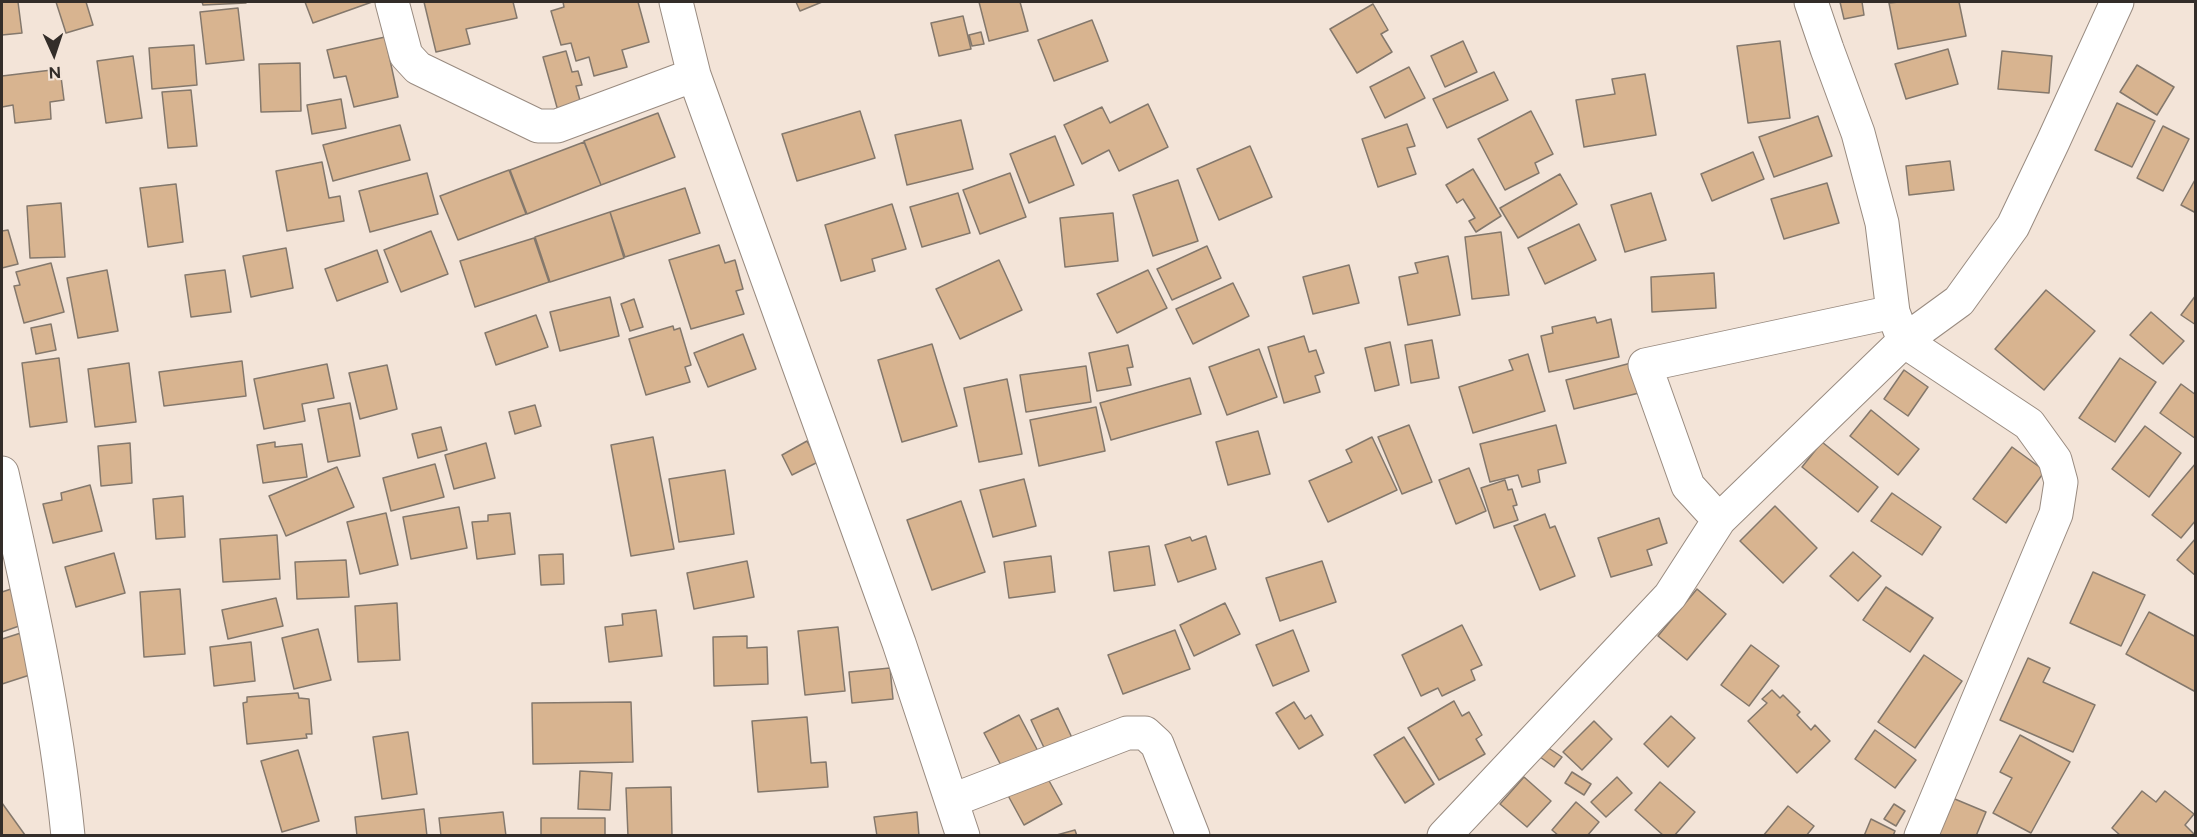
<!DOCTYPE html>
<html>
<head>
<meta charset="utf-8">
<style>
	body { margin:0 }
	#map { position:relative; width:2197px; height:837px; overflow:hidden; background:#f3e4d8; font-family:Figtree,sans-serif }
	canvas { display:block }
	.frame { position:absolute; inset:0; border:3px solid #332d29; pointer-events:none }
	.north { position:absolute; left:24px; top:24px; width:60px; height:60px; -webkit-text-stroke:4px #f3e4d8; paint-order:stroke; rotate:177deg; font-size:16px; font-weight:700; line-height:24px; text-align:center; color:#332d29 }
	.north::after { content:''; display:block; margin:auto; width:21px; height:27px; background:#332d29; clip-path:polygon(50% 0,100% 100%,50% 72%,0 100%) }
</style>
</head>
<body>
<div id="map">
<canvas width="2197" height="837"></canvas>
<div class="frame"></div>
<div class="north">N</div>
</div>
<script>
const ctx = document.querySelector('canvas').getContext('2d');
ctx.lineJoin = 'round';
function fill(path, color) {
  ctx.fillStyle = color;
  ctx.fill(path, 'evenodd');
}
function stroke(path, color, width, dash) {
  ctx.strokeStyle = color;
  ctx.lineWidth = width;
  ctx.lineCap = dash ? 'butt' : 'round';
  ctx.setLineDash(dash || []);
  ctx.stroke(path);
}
const building = new Path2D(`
	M2,2H18L22,33L2,35Z
	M56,2H86L93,25L66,33Z
	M202,2H246V3L203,5Z
	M305,2H372L313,23Z
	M424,2H513L517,18L466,29L470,44L436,52Z
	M563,2H638L649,42L622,50L627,67L594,76L589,57L576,61L571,43L561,45L551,11L564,7Z
	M796,2H822L800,11Z
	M979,2H1020L1028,31L989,41Z
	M1840,2H1862L1864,15L1844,19Z
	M1899,2H1959L1966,36L1898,49L1889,3Z
	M1373,4L1388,30L1381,34L1392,52L1357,73L1330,29Z
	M238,8L244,60L206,64L200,12Z
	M963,16L971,49L939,56L931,23Z
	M1092,20L1108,61L1054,81L1038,40Z
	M981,32L984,44L972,46L969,35Z
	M385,37L398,97L354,107L346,76L334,78L327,50Z
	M1463,41L1477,72L1445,87L1431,56Z
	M1780,41L1790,118L1748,123L1737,46Z
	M194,45L197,85L152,89L149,48Z
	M1948,49L1958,84L1906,99L1895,64Z
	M566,51L572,72L578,71L582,85L576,86L581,104L558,111L543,57Z
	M2002,51L2052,56L2049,93L1998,89Z
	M133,56L142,118L106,123L97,61Z
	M300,63L301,111L261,112L259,64Z
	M2137,65L2174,87L2157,115L2120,92Z
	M1409,67L1425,98L1385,118L1370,87Z
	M60,69L64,100L50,102L51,119L15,123L13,105L2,107V76Z
	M1494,72L1508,100L1447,128L1433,99Z
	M1645,74L1656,135L1584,147L1576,100L1615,94L1612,79Z
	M191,90L197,146L168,148L162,92Z
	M341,99L346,128L312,134L307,105Z
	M2117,103L2155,121L2132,167L2095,150Z
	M1148,104L1168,147L1119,171L1109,150L1082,164L1064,125L1102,107L1110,123Z
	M860,111L875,158L797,181L782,134Z
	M1531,111L1553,154L1535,163L1539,173L1505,190L1478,139Z
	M658,113L675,157L601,185L584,141Z
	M1818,116L1832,156L1774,177L1759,137Z
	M961,120L973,169L907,185L895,135Z
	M1407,124L1415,146L1407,148L1416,174L1378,187L1362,139Z
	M400,125L410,160L333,181L323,145Z
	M2163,126L2189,139L2163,191L2137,178Z
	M1055,136L1074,185L1029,203L1010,154Z
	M584,142L601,185L527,214L510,170Z
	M1250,146L1272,197L1219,220L1197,169Z
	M1753,152L1764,179L1712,201L1701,174Z
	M1950,161L1954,190L1909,195L1906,166Z
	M322,162L329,198L340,196L344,221L287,231L276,171Z
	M1473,169L1501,216L1476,232L1469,221L1475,218L1463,199L1457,203L1446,185Z
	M509,170L526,214L458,240L440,196Z
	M427,173L438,214L370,232L359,191Z
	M1010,173L1026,217L980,234L963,190Z
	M1560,174L1577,204L1518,238L1500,208Z
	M2196,178V213L2181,205Z
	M1178,180L1198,241L1153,256L1133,195Z
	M1827,183L1839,223L1784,239L1771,199Z
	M176,184L183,242L148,247L140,188Z
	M685,188L700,233L625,257L610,212Z
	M958,193L970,233L922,247L910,207Z
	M1651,193L1666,240L1625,252L1611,205Z
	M61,203L65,257L30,258L27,206Z
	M892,204L906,249L872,259L875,271L841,281L825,225Z
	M610,212L624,258L550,282L535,237Z
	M1113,213L1118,261L1065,267L1060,218Z
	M1579,224L1596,260L1545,284L1528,248Z
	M8,230L18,264L2,268V231Z
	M431,231L448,274L401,292L384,250Z
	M1501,232L1509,295L1472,299L1465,237Z
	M534,238L549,282L475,307L460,261Z
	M719,245L725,263L735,260L743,289L736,291L744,314L691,329L669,260Z
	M1207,246L1221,278L1172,300L1157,269Z
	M286,248L293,288L251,297L243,256Z
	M377,250L388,282L337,301L325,269Z
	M1448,256L1460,315L1408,325L1399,277L1418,273L1415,263Z
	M999,260L1022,310L960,339L936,289Z
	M51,263L64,312L24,323L14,286L20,285L16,272Z
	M1349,265L1359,303L1313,314L1303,277Z
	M107,270L118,331L78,338L67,278Z
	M225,270L231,312L191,317L185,275Z
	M1148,270L1167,308L1117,333L1097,294Z
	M1714,273L1716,308L1652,312L1651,277Z
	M1233,283L1249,316L1193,344L1176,309Z
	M2046,290L2095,331L2044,390L1995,349Z
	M2196,295V325L2181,315Z
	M610,297L619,336L560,351L550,312Z
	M634,299L643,327L630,331L621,304Z
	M2151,312L2184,341L2163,364L2130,335Z
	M536,315L548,347L496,365L485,333Z
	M1595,317L1597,323L1611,319L1619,357L1549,372L1541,336L1553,333L1552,327Z
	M51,324L56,350L36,354L31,328Z
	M673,326L674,330L680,328L691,365L685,367L690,382L646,395L629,339Z
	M743,334L756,369L708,387L694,353Z
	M1304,336L1309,352L1316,350L1324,373L1315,376L1320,392L1284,403L1268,347Z
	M1432,340L1439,378L1411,383L1405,345Z
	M1390,342L1399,385L1375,391L1365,348Z
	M932,344L957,426L902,442L878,360Z
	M1128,345L1133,367L1127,368L1131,385L1097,391L1089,353Z
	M1259,349L1277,397L1227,415L1209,367Z
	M1528,354L1545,411L1473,433L1459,387L1513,370L1509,360Z
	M59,358L67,422L30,427L22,363Z
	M2120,358L2156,382L2115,442L2079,418Z
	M242,361L246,396L164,406L159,372Z
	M129,363L136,422L95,427L88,369Z
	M1631,363L1639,393L1574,409L1566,380Z
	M327,364L334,398L302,404L305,421L264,429L254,379Z
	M387,365L397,409L360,419L349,373Z
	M1086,366L1091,402L1026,412L1020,375Z
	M1904,370L1928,387L1908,416L1884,399Z
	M1190,378L1201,414L1111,440L1100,403Z
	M1007,379L1022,454L979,462L964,388Z
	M2181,384L2196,395V439L2160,413Z
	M350,403L360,456L328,462L318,409Z
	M535,405L541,426L515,434L509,412Z
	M1096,407L1105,451L1039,466L1030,420Z
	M1871,410L1919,449L1898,475L1850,436Z
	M1409,425L1432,482L1402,494L1378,437Z
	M1556,425L1566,463L1538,470L1540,482L1522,487L1518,475L1490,482L1480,444Z
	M2145,426L2181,453L2149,497L2112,469Z
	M441,427L447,450L418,458L412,434Z
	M1258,431L1270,474L1228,485L1216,442Z
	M653,437L674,549L631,556L611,445Z
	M1372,437L1397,490L1328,522L1309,481L1352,462L1346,450Z
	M807,441L818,462L792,475L782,455Z
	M275,442V447L302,444L307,477L263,483L257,445Z
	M1822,442L1878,487L1858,512L1802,467Z
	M130,443L132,483L101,486L98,446Z
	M486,443L495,478L454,489L445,455Z
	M2012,447L2045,471L2006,523L1973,499Z
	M2196,463V520L2181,538L2152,515Z
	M435,464L444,497L391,511L383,478Z
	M337,467L354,507L286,536L269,496Z
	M1469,468L1486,511L1456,524L1439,480Z
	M725,470L734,534L679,542L669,479Z
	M1024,479L1036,526L993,537L980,490Z
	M1505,480L1508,490L1512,489L1517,505L1513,506L1518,520L1494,528L1481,488Z
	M90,485L102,531L53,543L43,504L62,500L61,493Z
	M1892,493L1941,527L1922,555L1871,521Z
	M183,496L185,537L156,539L153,499Z
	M961,501L985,572L932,590L907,520Z
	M1775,506L1817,548L1783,583L1740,541Z
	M459,507L467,548L411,559L403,517Z
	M386,513L398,565L360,574L347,522Z
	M510,513L515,554L477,559L472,522L488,521V515Z
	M1545,514L1550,528L1555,526L1575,576L1540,590L1514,526Z
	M1659,518L1667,543L1647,550L1652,565L1611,577L1598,538Z
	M277,535L280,579L223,582L220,539Z
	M1206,536L1216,569L1178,582L1165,545L1190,537L1192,541Z
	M2196,538V576L2177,560Z
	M1149,546L1155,585L1114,591L1109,552Z
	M1853,552L1881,576L1858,601L1830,576Z
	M114,553L125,593L76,607L65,567Z
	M563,554L564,584L541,585L539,555Z
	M1051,556L1055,592L1009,598L1004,562Z
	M346,560L349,597L297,599L295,562Z
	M747,561L754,597L694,609L687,573Z
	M1322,561L1336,602L1280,621L1266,578Z
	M2093,572L2145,595L2121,646L2070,623Z
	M1886,587L1933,618L1910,652L1863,620Z
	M11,589L22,625L2,632V592Z
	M180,589L185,654L144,657L140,592Z
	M1697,589L1726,614L1687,660L1658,636Z
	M276,598L283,626L228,639L222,610Z
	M397,603L400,660L358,662L355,606Z
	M1225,603L1240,634L1194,656L1180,625Z
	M656,610L662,656L609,662L605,627L623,625L622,614Z
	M2149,612L2196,637V687L2194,691L2126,654Z
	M1462,625L1482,665L1471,670L1475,680L1442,696L1438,688L1421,696L1402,655Z
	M838,627L845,691L805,695L798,631Z
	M318,629L331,680L294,689L282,638Z
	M1175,630L1190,669L1123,694L1108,655Z
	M1293,630L1309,671L1273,686L1256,645Z
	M27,631L39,672L2,684V639Z
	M747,636V648L767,647L768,684L714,686L713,637Z
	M251,642L255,681L214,686L210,647Z
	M1751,645L1779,666L1749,706L1721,685Z
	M1924,655L1962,681L1915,748L1878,722Z
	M2028,658L2050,668L2043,682L2095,705L2073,752L2000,720Z
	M890,668L893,699L852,703L849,672Z
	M1772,690L1780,698L1783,695L1800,712L1797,715L1811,730L1815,725L1830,741L1797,773L1748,721L1767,703L1762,699Z
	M298,693L299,698L309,699L312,734H306L307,738L247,744L243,703L247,702V697Z
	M1454,701L1462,716L1469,712L1482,735L1476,739L1485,754L1439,780L1408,728Z
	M631,702L633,762L533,764L532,703Z
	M1294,702L1305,719L1311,715L1323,735L1299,749L1276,713Z
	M1058,708L1074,742L1047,754L1031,720Z
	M1019,715L1040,755L1005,773L984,733Z
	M1671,716L1695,738L1668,767L1644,744Z
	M807,717L811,763L826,762L828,787L758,792L752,721Z
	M1594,721L1612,739L1582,770L1563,752Z
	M1875,730L1916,760L1895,788L1855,759Z
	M408,732L417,794L382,799L373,737Z
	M2020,735L2070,762L2031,833L1993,813L2012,778L2000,772Z
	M1404,737L1434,784L1405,803L1374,755Z
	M1547,747L1562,757L1554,767L1540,757Z
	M298,750L319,821L282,832L261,761Z
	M1043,770L1062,804L1024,825L1005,790Z
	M580,771L612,773L610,810L578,809Z
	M1572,772L1591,784L1584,795L1565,783Z
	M1524,777L1551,801L1527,827L1500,804Z
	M1617,777L1632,793L1606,817L1591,802Z
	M1660,782L1695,812L1674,836H1664L1635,810Z
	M671,787L672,836H628L626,788Z
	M2142,791L2156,802L2165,791L2194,814L2185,825L2196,836H2121L2112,828Z
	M1950,797L1986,812L1976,836H1933Z
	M1576,802L1599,822L1587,836H1559L1552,830Z
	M2,803L25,835V836H2Z
	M1894,804L1905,811L1896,826L1884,819Z
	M1788,806L1814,826L1806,836H1763Z
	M424,809L427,836H357L355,817Z
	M503,812L506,836H441L439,818Z
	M917,812L919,836H877L874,817Z
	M541,818H605V836H541Z
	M1871,819L1895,831L1893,836H1864Z
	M1075,830L1077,836H1053Z`);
fill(building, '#d8b490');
stroke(building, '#84786c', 1.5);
const minor = new Path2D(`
	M392,2L406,55L418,68L538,126H557L694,75
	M676,2L694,75L899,643L963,836
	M1811,2L1827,49L1858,133L1882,223L1893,312L1904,341L2029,424L2055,460L2061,482L2056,514L1921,836
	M2,473C29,593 56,713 68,836
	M1719,520L1688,486L1645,365L1893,312
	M953,800L1127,733H1145L1157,744L1193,836
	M1444,836L1670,596L1719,520L1904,341L1959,301L2013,226L2053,142L2117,2`);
stroke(minor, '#998b80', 35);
stroke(minor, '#fff', 33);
</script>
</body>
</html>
